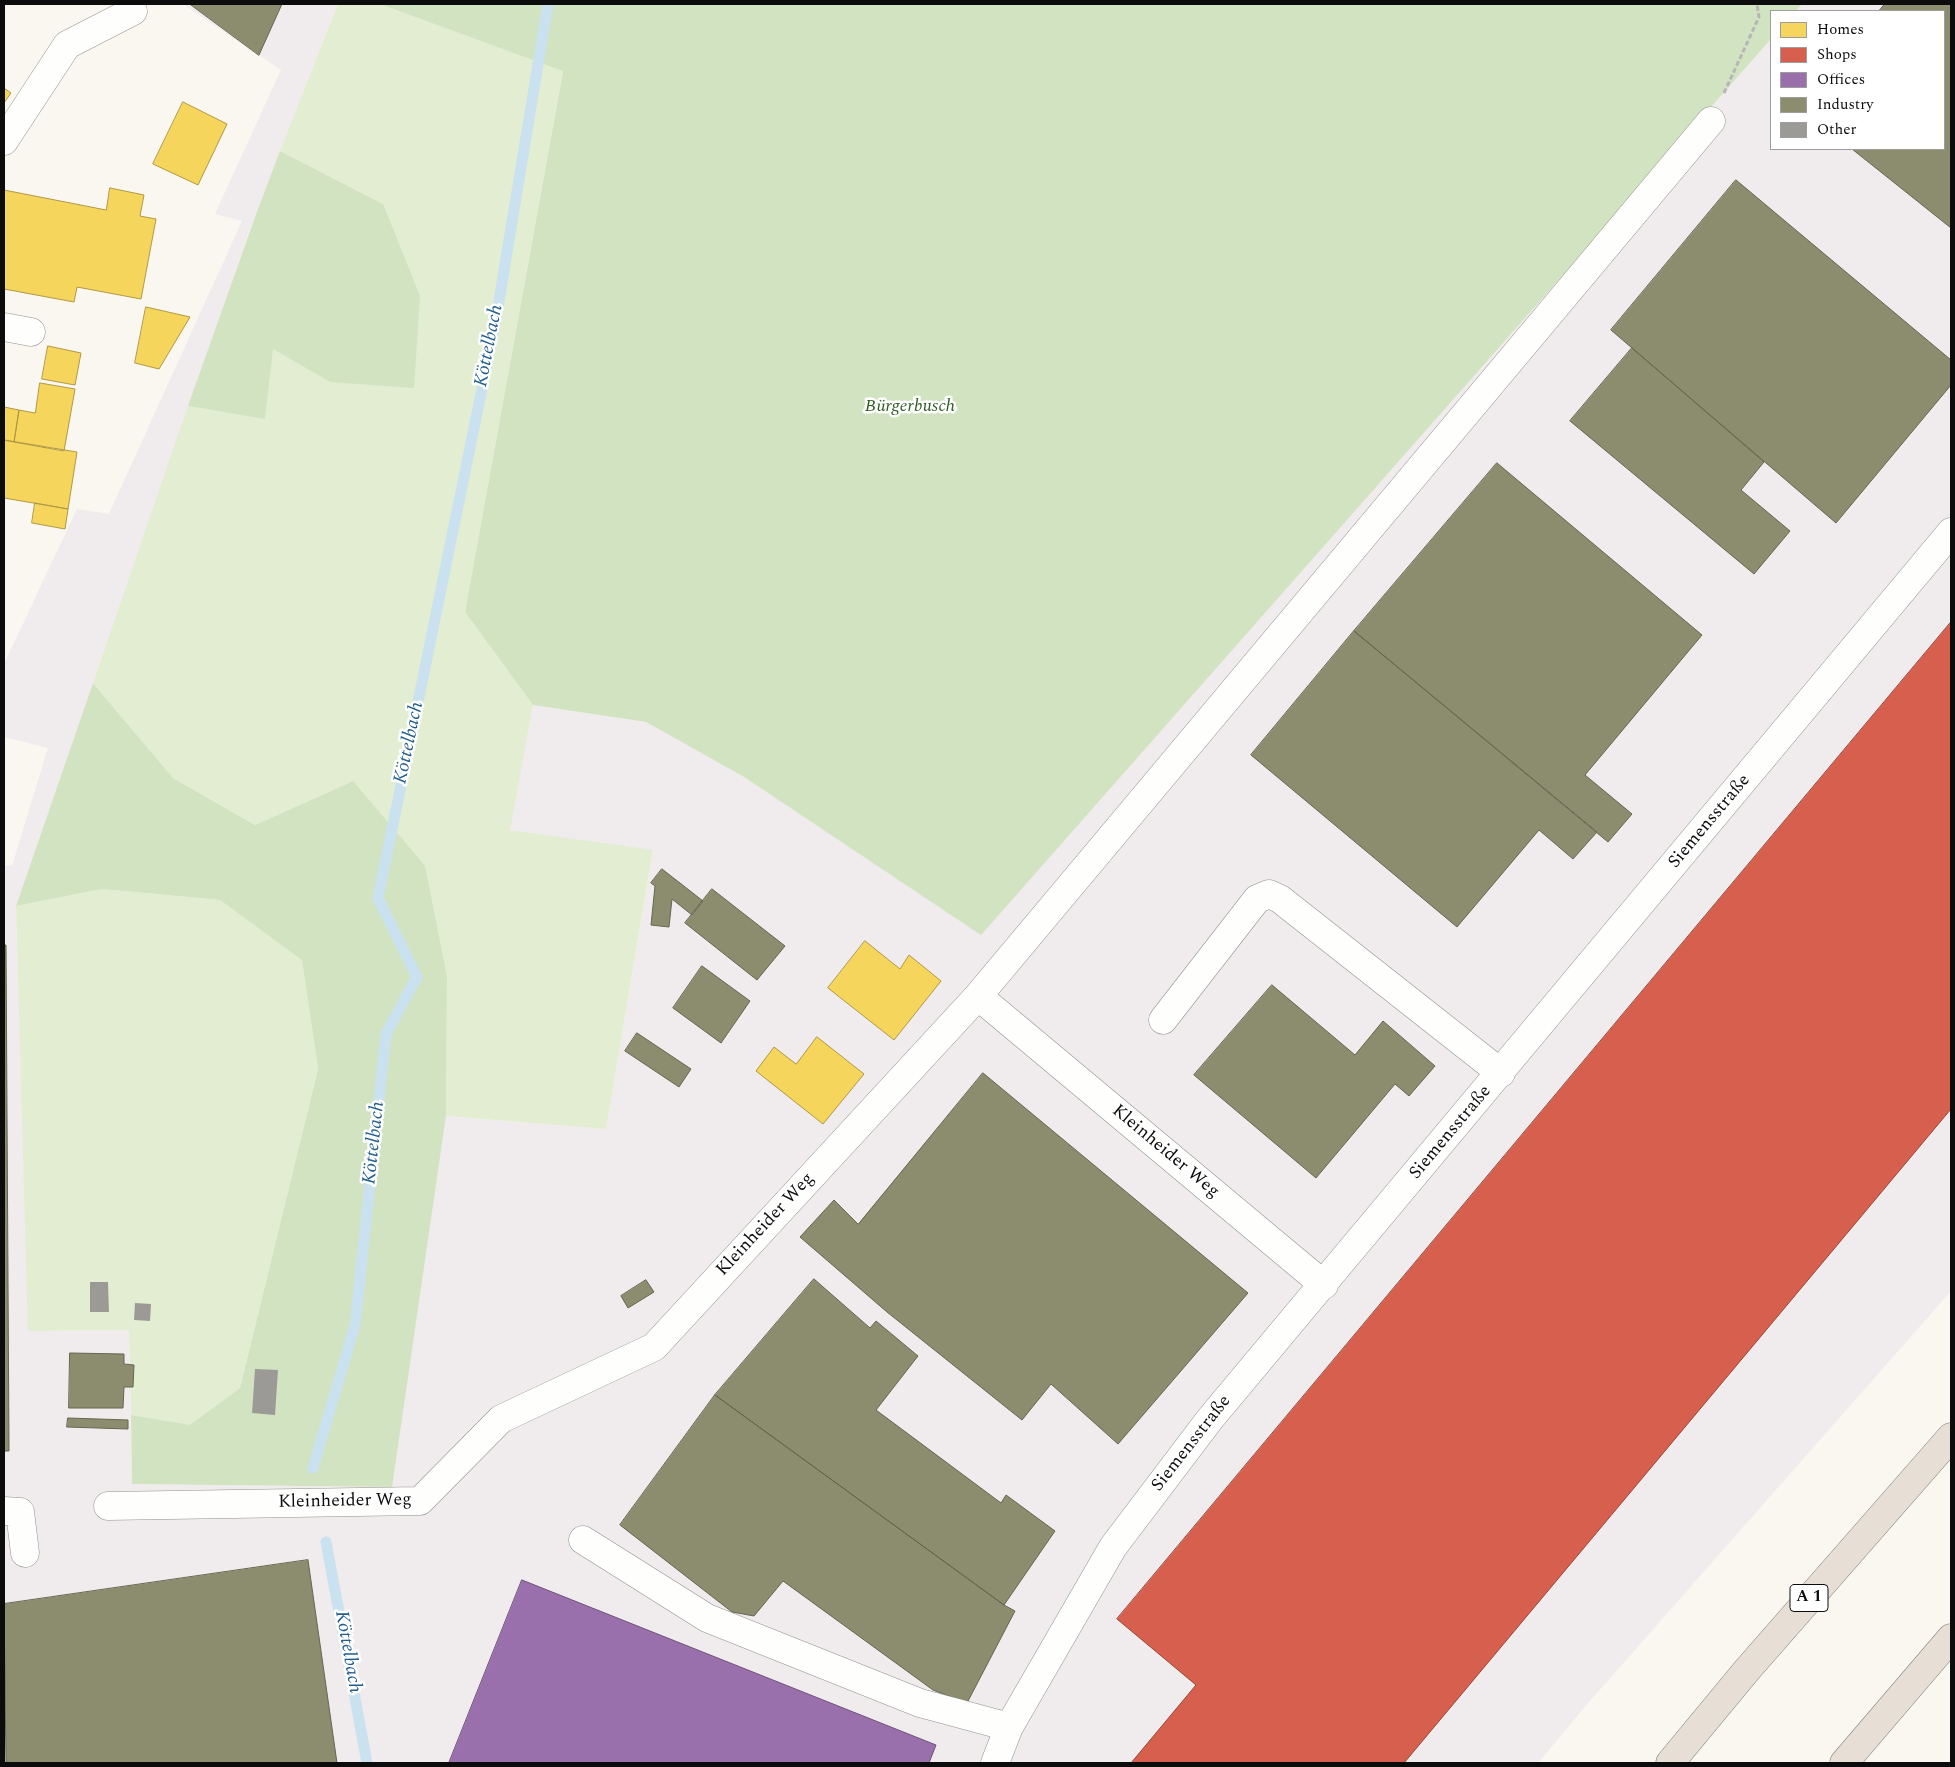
<!DOCTYPE html>
<html>
<head>
<meta charset="utf-8">
<style>
	body { margin:0 }
	#map { position:relative; width:1955px; height:1767px; overflow:hidden; background:#f9f7f0; font-family:Spectral,serif }
	canvas { display:block }
	.frame { position:absolute; inset:0; border:5px solid #0c0c0c; pointer-events:none }
	.legend { position:absolute; left:1770px; top:10px; width:175px; height:140px; box-sizing:border-box; background:#fff; border:1px solid #9e9e9e; margin:0; padding:6px 9px; list-style:none; font-size:15px; color:#0c0c0c }
	.legend li { display:flex; align-items:center; gap:10px; height:25px }
	.legend b { width:25px; border:1px solid #9e9e9e }
</style>
</head>
<body>
<div id="map">
<canvas width="1955" height="1767"></canvas>
<div class="frame"></div>
<ul class="legend">
<li><b style="height:14px;background:#f6d55c"></b>Homes</li>
<li><b style="height:14px;background:#d6604d"></b>Shops</li>
<li><b style="height:14px;background:#9970ab"></b>Offices</li>
<li><b style="height:14px;background:#8c8c6e"></b>Industry</li>
<li><b style="height:14px;background:#9c9a96"></b>Other</li>
</ul>
</div>
<script>
const ctx = document.querySelector('canvas').getContext('2d');
ctx.lineJoin = 'round';
function fill(path, color) {
  ctx.fillStyle = color;
  ctx.fill(path, 'evenodd');
}
function stroke(path, color, width, dash) {
  ctx.strokeStyle = color;
  ctx.lineWidth = width;
  ctx.lineCap = dash ? 'butt' : 'round';
  ctx.setLineDash(dash || []);
  ctx.stroke(path);
}
function label(font, color, halo, rows, align = 'center') {
  ctx.font = font + ' Spectral,serif';
  ctx.lineWidth = 5;
  ctx.setLineDash([]);
  ctx.textBaseline = 'middle';
  ctx.strokeStyle = halo;
  ctx.fillStyle = color;
  for (const [text, x, y, turn = 0] of rows) {
    ctx.save();
    ctx.translate(x, y);
    ctx.rotate((+turn || 0) * Math.PI / 180);
    ctx.textAlign = isNaN(turn) ? turn : align;
    if (halo) ctx.strokeText(text, 0, 0);
    ctx.fillText(text, 0, 0);
    ctx.restore();
  }
}
fill(new Path2D(`
	M183,4H338L250,229L16,906L29,1331L129,1330L132,1484L391,1487L446,1116L606,1129L653,851L509,830L533,705L646,722L744,777L981,934L1771,39V149H1944V11H1796L1802,4H1951V1291L1582,1710L1538,1763H4V865L12,866L48,748L4,737V664L77,509L109,514L242,221L215,214L281,70Z`), '#f0ebed');
fill(new Path2D(`
	M338,4H380L563,70L465,612L533,705L510,830L653,850L606,1129L446,1116L447,977L353,781L255,825L173,778L93,683L188,406L265,418L272,348L330,382L383,204L280,151Z
	M102,889L220,900L302,959L318,1069L240,1388L190,1426L131,1415L129,1330L28,1331L16,906Z`), '#e2edd2');
fill(new Path2D(`
	M380,4H1802L1796,11H1771V39L981,935L744,777L646,722L533,705L465,612L563,71Z
	M280,151L383,204L420,296L414,388L330,382L273,349L265,419L188,406L256,214Z
	M93,683L173,778L255,825L353,781L425,866L447,977L446,1116L392,1487L132,1484L131,1415L190,1425L240,1388L318,1069L302,960L220,900L102,889L16,906Z`), '#d2e3c1');
const homes = new Path2D(`
	M4,88L11,93L4,103Z
	M183,102L227,124L198,185L153,164Z
	M110,188L144,195L140,216L156,219L141,299L77,287L74,302L4,289V190L106,210Z
	M146,307L190,317L159,369L135,363Z
	M48,346L81,353L75,385L42,379Z
	M40,383L75,389L64,451L14,442L19,410L35,413Z
	M4,407L19,410L14,442L4,440Z
	M4,440L77,452L68,509L4,498Z
	M35,503L68,509L65,529L32,523Z
	M865,941L900,969L909,955L941,981L894,1040L828,988Z
	M817,1037L864,1074L823,1124L756,1071L774,1047L796,1064Z`);
fill(homes, '#f6d55c');
stroke(homes, '#b09944', 1);
const shops = new Path2D(`
	M1951,622V1109L1404,1763H1131L1196,1685L1117,1619Z`);
fill(shops, '#d6604d');
stroke(shops, '#99473a', 1);
const offices = new Path2D(`
	M522,1580L936,1745L929,1763H449Z`);
fill(offices, '#9970ab');
stroke(offices, '#6f527b', 1);
const industry = new Path2D(`
	M190,4H282L259,55Z
	M1885,4H1951V228L1852,149H1944V11H1879Z
	M1736,180L1951,360V385L1836,523L1611,330Z
	M1632,348L1764,462L1741,490L1790,531L1754,574L1570,421Z
	M1497,463L1702,635L1585,775L1632,814L1608,842L1354,631Z
	M1354,631L1597,832L1573,859L1539,830L1457,927L1251,755Z
	M662,869L703,901L692,915L672,899L669,927L651,925L655,886L651,883Z
	M712,889L785,946L757,980L685,923Z
	M4,945H6L9,1451H4Z
	M702,966L750,1001L721,1043L673,1008Z
	M1272,985L1355,1055L1383,1021L1435,1066L1409,1096L1395,1084L1316,1178L1194,1075Z
	M637,1033L691,1069L679,1087L625,1051Z
	M983,1073L1248,1293L1118,1444L1051,1384L1022,1420L887,1312L800,1237L834,1200L858,1224Z
	M814,1279L870,1328L876,1321L918,1356L876,1410L1001,1503L1006,1495L1055,1531L1004,1605L715,1395Z
	M646,1280L654,1292L628,1308L621,1296Z
	M70,1353L124,1354V1364L134,1365L133,1387H124L123,1408H69Z
	M715,1395L1004,1605L1015,1611L967,1703L933,1690L783,1581L754,1616L732,1612L620,1525Z
	M68,1418L128,1420V1429L67,1427Z
	M308,1560L337,1763H6L4,1604Z`);
fill(industry, '#8c8c6e');
stroke(industry, '#666651', 1);
stroke(new Path2D(`
	M313,1468L355,1325L386,1034L417,977L378,898L495,325L548,4
	M326,1542L367,1763`), '#cae2ef', 11);
fill(new Path2D(`
	M90,1282H108L109,1312H90Z
	M135,1303L151,1304L150,1321L134,1320Z
	M255,1369L278,1370L275,1415L252,1413Z`), '#9c9a96');
const minor = new Path2D(`
	M4,141L67,45L133,11
	M4,327L31,332
	M978,996L1711,121
	M1163,1020L1257,899L1269,894L1280,899L1501,1073
	M108,1506L420,1501L501,1419L654,1347L978,996L1324,1285
	M4,1511L20,1512L25,1553
	M583,1540L707,1618L920,1703L1009,1727
	M995,1763L1009,1727L1113,1547L1210,1419L1951,532`);
const highway = new Path2D(`
	M1670,1763L1747,1670L1951,1437
	M1844,1763L1951,1638`);
stroke(minor, '#93928f', 29);
stroke(highway, '#807f7c', 29);
stroke(new Path2D(`
	M1724,93L1759,17L1757,4`), '#b7b6b5', 3, [5, 2.5]);
stroke(minor, '#fefefd', 28);
stroke(highway, '#e7ded6', 28);
for (const [x, y, w] of [
	[1809,1598,38]
]) {
  const box = new Path2D();
  box.roundRect(x - w / 2, y - 13.5, w, 27, 4);
  ctx.fillStyle = '#fff';
  ctx.fill(box);
  stroke(box, '#0c0c0c', 1);
}
label('bold 16px', '#0c0c0c', null, [
	["A 1",1809,1598]
]);
label('italic 18px', '#2e5c23', '#fff', [
	["Bürgerbusch",910,407]
]);
label('18px', '#0c0c0c', '#fff', [
	["Siemensstraße",1710,822,-50],
	["Siemensstraße",1451,1133,-50],
	["Kleinheider Weg",1165,1152,40],
	["Kleinheider Weg",766,1225,-47],
	["Siemensstraße",1192,1444,-52],
	["Kleinheider Weg",345,1502,-1]
]);
label('italic 19px', '#225e90', '#fff', [
	["Köttelbach",490,346,-79],
	["Köttelbach",410,743,-78],
	["Köttelbach",375,1143,-84],
	["Köttelbach",347,1652,80]
]);
</script>
</body>
</html>
